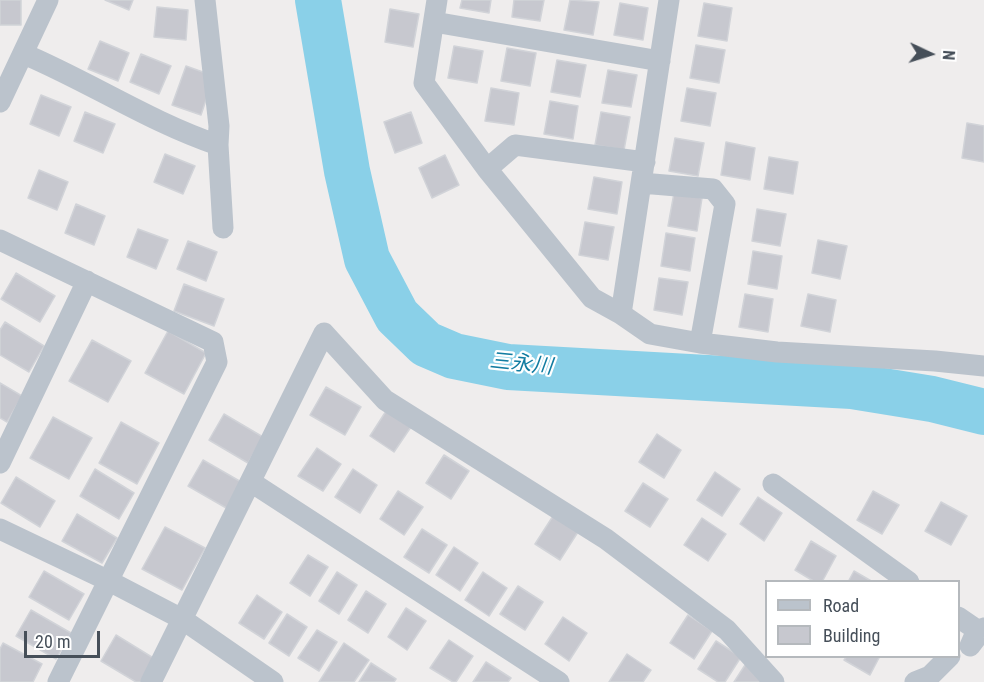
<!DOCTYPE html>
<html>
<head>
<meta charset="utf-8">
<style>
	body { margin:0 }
	#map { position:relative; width:984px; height:682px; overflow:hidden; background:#efeded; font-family:"Roboto Condensed",sans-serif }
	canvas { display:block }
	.legend { position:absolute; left:765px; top:580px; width:195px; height:78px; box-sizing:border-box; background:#fff; border:2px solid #b5b9bd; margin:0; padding:8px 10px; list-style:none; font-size:18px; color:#464f59 }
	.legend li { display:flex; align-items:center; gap:12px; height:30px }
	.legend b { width:30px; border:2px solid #b5b9bd }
	.north { position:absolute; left:900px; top:24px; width:60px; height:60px; -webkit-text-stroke:4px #fff; paint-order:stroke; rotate:94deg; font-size:16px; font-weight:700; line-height:24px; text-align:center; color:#464f59 }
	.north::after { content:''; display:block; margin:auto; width:21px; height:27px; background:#464f59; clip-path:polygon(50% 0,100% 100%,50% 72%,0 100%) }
	.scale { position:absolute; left:24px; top:631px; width:76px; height:27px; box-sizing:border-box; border:3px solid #464f59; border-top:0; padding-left:8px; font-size:18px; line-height:21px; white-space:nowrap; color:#464f59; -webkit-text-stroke:4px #fff; paint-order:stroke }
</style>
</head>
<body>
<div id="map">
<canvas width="984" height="682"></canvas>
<ul class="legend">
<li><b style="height:8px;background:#bbc3cc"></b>Road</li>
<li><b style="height:16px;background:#c7c8cf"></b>Building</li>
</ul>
<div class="north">N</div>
<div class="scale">20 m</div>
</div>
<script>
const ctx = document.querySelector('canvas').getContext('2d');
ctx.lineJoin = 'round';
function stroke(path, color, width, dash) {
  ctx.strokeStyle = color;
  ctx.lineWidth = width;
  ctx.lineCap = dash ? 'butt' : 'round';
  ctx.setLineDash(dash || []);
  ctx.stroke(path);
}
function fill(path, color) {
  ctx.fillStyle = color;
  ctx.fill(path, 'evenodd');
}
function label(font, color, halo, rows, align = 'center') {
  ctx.font = font + ' "Roboto Condensed","Noto Sans JP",sans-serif';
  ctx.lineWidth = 4.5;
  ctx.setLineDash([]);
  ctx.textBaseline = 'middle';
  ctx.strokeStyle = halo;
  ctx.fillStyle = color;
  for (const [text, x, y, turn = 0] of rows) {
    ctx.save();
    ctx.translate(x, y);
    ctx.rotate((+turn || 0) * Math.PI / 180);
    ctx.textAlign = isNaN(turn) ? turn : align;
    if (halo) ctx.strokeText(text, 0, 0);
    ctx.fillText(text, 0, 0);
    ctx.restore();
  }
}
stroke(new Path2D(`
	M318,0L347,171L367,259L397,316L426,344L454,356L508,367L852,386L932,399L984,412`), '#8ad0e8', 46);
const building = new Path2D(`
	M0,0H21V25H0Z
	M105,0H133L129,10Z
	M462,0H491L489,13L460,8Z
	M514,0H544L540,21L512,17Z
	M570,0L599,2L593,35L564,30Z
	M620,3L648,8L643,40L614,35Z
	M704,3L732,8L727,41L698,36Z
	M157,7L188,10L186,40L154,37Z
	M390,9L419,14L413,47L385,42Z
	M100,41L129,53L118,81L88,69Z
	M696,45L725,50L719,83L690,78Z
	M454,46L483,51L477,83L448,78Z
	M507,48L536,53L530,86L501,81Z
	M141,54L171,66L159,94L130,82Z
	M557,60L586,65L580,97L551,92Z
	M186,66L214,76L201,115L172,105Z
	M608,70L637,75L631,107L602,103Z
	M491,88L519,93L514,125L485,121Z
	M687,88L716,93L710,126L681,121Z
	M41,95L71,107L59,136L30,124Z
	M550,101L578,106L573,139L544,134Z
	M85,112L115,124L103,153L74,141Z
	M411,112L422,143L395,153L384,122Z
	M601,112L630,117L624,150L595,145Z
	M967,123L984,126V162L962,158Z
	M675,138L704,143L698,176L669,171Z
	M726,142L755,148L750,180L721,175Z
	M165,154L195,166L183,194L154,182Z
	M445,155L459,185L432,198L419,168Z
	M769,157L798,162L793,194L764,189Z
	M39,170L68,182L57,210L28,198Z
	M594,177L622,182L617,214L588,209Z
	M674,193L702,198L697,231L668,226Z
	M76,204L105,216L94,245L65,233Z
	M757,209L786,214L780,246L752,241Z
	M585,222L614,227L608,260L579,255Z
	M138,229L168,240L156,269L127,257Z
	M666,233L695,238L690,271L661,266Z
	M818,240L847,246L840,279L812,273Z
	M188,241L217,252L206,281L177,269Z
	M753,251L782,256L777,289L748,284Z
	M16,273L55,296L40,322L1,299Z
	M659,278L688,282L682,315L654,310Z
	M184,284L224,299L214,326L174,311Z
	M745,294L773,299L768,332L739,327Z
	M808,294L836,300L830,332L801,326Z
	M5,322L44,346L29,372L0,355V330Z
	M168,331L206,353L184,394L145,373Z
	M92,340L131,361L108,402L69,381Z
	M0,383L22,396L7,422L0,418Z
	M326,387L361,407L345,435L310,415Z
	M388,408L413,424L394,452L370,436Z
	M224,414L263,437L248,463L209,440Z
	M53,417L92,438L69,479L30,458Z
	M121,422L159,443L137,484L99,463Z
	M657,434L681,450L664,478L639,462Z
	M317,448L341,464L323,491L298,476Z
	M444,455L469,471L451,499L426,483Z
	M203,460L243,483L228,509L188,486Z
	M95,469L134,493L119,519L80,496Z
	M353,469L377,485L360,513L335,497Z
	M715,472L740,489L722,516L697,500Z
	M16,477L55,501L40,527L1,503Z
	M643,483L668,499L650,527L625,511Z
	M398,491L423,507L404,535L380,519Z
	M873,491L899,505L882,534L857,520Z
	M758,497L782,513L764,541L740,524Z
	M941,502L967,516L951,545L925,531Z
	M77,514L117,538L102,563L62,541Z
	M553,516L578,532L560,560L535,544Z
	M702,518L726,534L708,561L684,545Z
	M165,527L205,548L182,590L142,569Z
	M422,529L447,545L429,573L404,557Z
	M811,541L836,556L822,582H815L795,570Z
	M454,547L478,563L460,591L436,575Z
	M308,555L328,567L310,596L290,583Z
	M44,571L84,594L69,620L29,597Z
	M854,571L873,582H848Z
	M337,572L357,585L339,614L319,601Z
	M483,572L507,588L489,616L465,600Z
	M518,586L543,602L525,630L500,614Z
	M366,591L386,604L368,633L348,620Z
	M257,595L282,612L264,639L239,623Z
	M406,608L426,621L407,650L388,637Z
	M31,610L71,633L56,659L16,636Z
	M287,614L307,627L289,656L269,643Z
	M688,615L712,631L694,659L670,643Z
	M563,617L587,633L569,661L545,644Z
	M317,630L337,642L319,671L298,658Z
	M116,635L155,659L142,682H136L101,661Z
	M449,640L473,656L456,682H453L430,668Z
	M716,641L741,657L725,682H718L698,669Z
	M3,643L42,664L33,682H0V649Z
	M344,643L369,660L354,682H319Z
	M627,654L651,670L643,682H609Z
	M847,656H880L870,675L844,660Z
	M486,662L511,678L508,682H473Z
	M747,662L769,682H734Z
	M371,663L396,679L394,682H359Z`);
fill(building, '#c7c8cf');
stroke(building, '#d1d3d8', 1.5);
stroke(new Path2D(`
	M205,0L219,126L218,145L223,228
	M437,0L424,83L487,169L592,298L621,314L650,334L700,343L777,352L935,361L984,366
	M434,22L660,61
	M24,54C90,82 150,122 218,145
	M0,102L48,0
	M487,169L515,145L645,162
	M641,183L713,189L725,204L700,343
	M0,240L213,342L217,362L58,682
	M621,314L669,0
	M0,463L87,281
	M251,482L559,682
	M773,484L909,582
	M0,529L109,581L182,619L273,682
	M958,617L977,630
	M977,630L970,646L984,628
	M151,682L324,333L385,400L606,539L727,630L774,682
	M915,682L930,676L950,656`), '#bbc3cc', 21);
label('italic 21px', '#117ca1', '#fff', [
	["三永川",521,365,6]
]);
</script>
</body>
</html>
